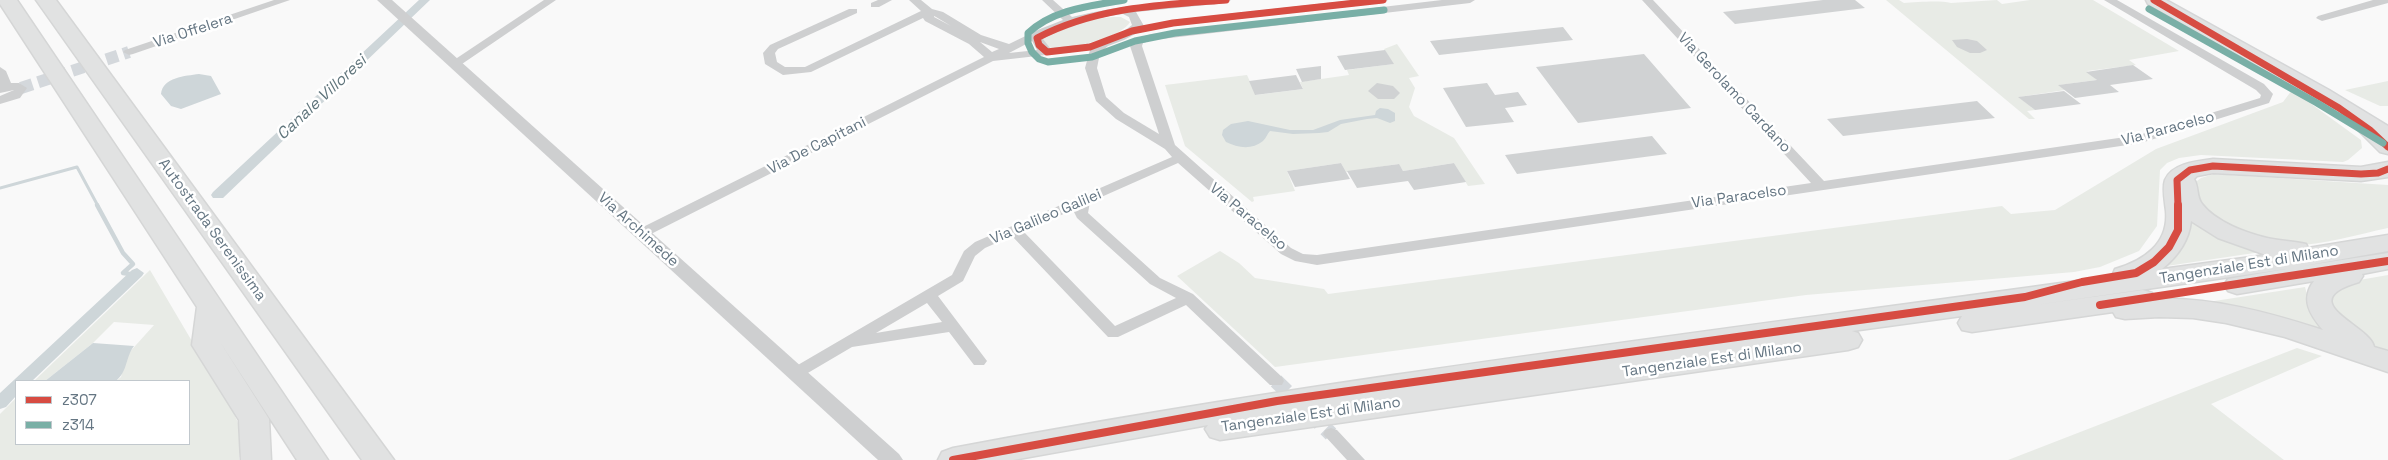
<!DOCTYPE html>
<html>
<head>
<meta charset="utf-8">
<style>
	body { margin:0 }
	#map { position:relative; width:2388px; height:460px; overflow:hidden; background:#f9f9f9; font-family:"Space Grotesk",sans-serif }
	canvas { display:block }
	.legend { position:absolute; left:15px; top:380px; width:175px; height:65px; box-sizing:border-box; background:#fff; border:1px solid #c1c8cd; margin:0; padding:6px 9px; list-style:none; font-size:15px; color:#657683 }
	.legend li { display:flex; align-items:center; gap:10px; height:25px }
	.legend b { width:25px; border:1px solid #c1c8cd }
</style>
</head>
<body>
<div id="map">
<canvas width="2388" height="460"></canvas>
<ul class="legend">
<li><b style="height:6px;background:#d74c42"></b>z307</li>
<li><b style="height:6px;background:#79afa6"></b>z314</li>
</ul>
</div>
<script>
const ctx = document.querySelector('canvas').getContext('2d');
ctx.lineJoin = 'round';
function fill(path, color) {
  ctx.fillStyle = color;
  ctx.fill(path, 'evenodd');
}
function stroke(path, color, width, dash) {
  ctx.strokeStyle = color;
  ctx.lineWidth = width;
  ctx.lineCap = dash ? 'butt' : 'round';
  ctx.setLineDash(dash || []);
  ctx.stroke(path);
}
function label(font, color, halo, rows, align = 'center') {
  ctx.font = font + ' "Space Grotesk",sans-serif';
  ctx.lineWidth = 5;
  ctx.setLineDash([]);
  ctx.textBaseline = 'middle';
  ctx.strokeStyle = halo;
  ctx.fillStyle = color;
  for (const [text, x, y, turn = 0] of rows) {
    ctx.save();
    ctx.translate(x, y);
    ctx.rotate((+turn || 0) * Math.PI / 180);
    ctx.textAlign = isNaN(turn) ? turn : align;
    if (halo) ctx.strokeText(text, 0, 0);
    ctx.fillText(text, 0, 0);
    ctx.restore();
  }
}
fill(new Path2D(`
	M1886,0H1899L1904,3C1917,2 1940,0 1951,3L1997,0L2002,4L2030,0H2093L2179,51L2129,60L2136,65L2087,71L2097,80L2059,85L2065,90L2019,97L2035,110L2027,111L2035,119H2029Z
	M1121,17L1130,22C1121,39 1064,51 1045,47L1041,39C1056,25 1100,16 1121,17Z
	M1397,44L1419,76L1409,78L1415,88L1409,107L1414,116L1454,138L1485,184L1468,186L1454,163L1403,171L1398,164L1346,172L1341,163L1287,171L1295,191L1253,197L1254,201L1252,202L1185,146L1165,85L1247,75L1256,95L1303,89L1300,82L1349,75L1347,70L1393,64L1384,49Z
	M2388,81V106H2380L2345,90Z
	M2292,90L2361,140L2362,148L2348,160L2343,162L2201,155L2179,158L2167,163L2160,170L2157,226L2139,251L2100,267L2074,272L1806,295L1275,367L1177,276L1220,251L1239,263L1255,278L1324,289L1328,294L2002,206L2011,214L2055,210L2156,149L2283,102Z
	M2214,174L2388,185V228C2345,237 2296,255 2252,239C2233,232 2213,217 2196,207L2193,184L2201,178Z
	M2187,217L2261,252L2160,267Z
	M150,270L232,409L242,432L239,460H0V414L16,398V444H189V381H116L121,377L127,355L154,325L114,322L93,343L45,381H34Z
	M2388,275V354L2372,346L2342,324L2330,300L2342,283Z
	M2305,287L2309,302L2344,342L2209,304L2208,302Z
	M2297,348L2322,356L2211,404L2284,460H2008Z`), '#e8ebe6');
fill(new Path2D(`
	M199,74L211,76L221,94L181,109L171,106L161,94C163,77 185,76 199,74Z
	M1380,108L1388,109L1395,113V121L1390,123L1377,118L1367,119L1341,124L1328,132L1319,133L1293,134L1270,131C1267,134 1267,137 1263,141C1252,150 1238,148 1226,142L1222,135L1223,130L1231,124L1248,121L1290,130H1313L1340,120L1375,115L1376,111Z
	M93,343L134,346C125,358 128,371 116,381H45Z`), '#ced6d9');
stroke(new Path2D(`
	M0,188L77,167L98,206`), '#ced6d9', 3);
stroke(new Path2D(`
	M97,205L123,253L133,264L123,273L136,275`), '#ced6d9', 4.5);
fill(new Path2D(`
	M419,0H430L223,198H213L211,195L213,192Z
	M137,268L144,273L142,276L32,381H16V396L6,407L0,409V393L132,270Z`), '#ced6d9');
fill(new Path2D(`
	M1823,0H1855L1865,8L1735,24L1723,12Z
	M1563,27L1573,40L1439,55L1430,41Z
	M1967,39L1977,41L1987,50L1980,53H1970L1957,47L1952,40Z
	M1385,50L1394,64L1345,70L1337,56Z
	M1644,54L1691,108L1578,123L1536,67Z
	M2133,65L2153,79L2110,85L2119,92L2075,98L2058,85L2097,80L2086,72Z
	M1321,66V79L1302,82L1296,69Z
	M1296,75L1303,89L1255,95L1249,81Z
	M1377,83L1393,86L1400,93L1394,99H1378L1368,91Z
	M1487,83L1495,95L1518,92L1527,105L1505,108L1514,122L1466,127L1443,88Z
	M2064,91L2081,104L2035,110L2018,97Z
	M1977,101L1995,118L1843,136L1827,119Z
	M1652,136L1667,154L1517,174L1505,155Z
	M1341,163L1350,179L1295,187L1287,171Z
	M1454,163L1466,182L1414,190L1408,181L1357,188L1347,171L1399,164L1403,171Z`), '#d0d2d3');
stroke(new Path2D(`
	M21,88L129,52`), '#d4d8dc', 12, [12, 6]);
stroke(new Path2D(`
	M1276,381L1331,434`), '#d4d8dc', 15, [15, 8]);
const primary = new Path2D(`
	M2146,0H2166L2329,90L2388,126V140L2381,138L2315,98L2148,4Z`);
const motorway = new Path2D(`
	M0,0H17L328,460H297L220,342L269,419L271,460H241L239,420L192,345L197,307L0,4Z
	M36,0H56L394,460H362Z
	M2366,120L2374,122L2388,135V154L2380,152L2355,127L2358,122Z
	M2213,159L2361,167L2388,162V177L2361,181L2213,173L2197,176L2194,179C2199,187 2196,196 2202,204C2216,222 2246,233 2267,238C2280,241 2293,241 2306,244L2308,248L2388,235V251L2303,266L2388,253V269L2362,274L2363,276L2359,282C2290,302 2372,326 2374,347L2388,351V372L2285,337L2226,323L2193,318L2159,317L2125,319L2116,317L2113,312L1972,332L1962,330L1958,323L1962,316L1969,315L1852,331L1858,333L1862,340L1858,347L1848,350L1220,440L1210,437L1205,429L1208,425L1013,460H938L942,452L953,448C1337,376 1725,330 2112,276L2115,269C2143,261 2169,244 2166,211C2165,202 2162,189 2165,180C2172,163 2198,161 2213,159ZM2191,221L2218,238L2266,255L2162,269C2177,257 2189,241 2191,221ZM2286,269L2228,279L2224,285L2228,291L2237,294L2314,281C2300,299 2310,315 2323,330C2270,313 2213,297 2156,299L2152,293L2143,290L2035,305Z`);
stroke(primary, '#d5d6d7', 3);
stroke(motorway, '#d5d6d6', 3);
fill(new Path2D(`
	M274,0H290L133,54L129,55L123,52L125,50Z
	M544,0H556L459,66H451L449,64L451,62Z
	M878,0H892L879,7H871V3Z
	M909,0H921L932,9L943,12L981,35L1009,44L1040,29L1063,20L1042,0H1053L1072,17C1125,4 1177,0 1231,0L1226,3L1136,12L1144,26L1173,20L1353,0H1388L1383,3L1173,26L1137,33L1124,40L1108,46L1100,53L1097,68L1106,97L1124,113L1159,134L1130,46L1135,39L1151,34L1442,0H1475L1470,3L1153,40L1143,43L1142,46L1175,145L1291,248L1303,254L1317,255L1811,183L1642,0H1653L1824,181L2139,135L2260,98L2261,95L2256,90L2104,0H2117L2264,84L2273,94L2269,103L2141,143L1317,265L1295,261L1281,254L1178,163L1090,202L1088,213L1160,278L1193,294L1282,377L1284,381L1282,385H1270L1186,305L1118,337H1108L1012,236L985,248L975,256L963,281L938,296L984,357L987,361L984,365H974L949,332L852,347L801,377H791L788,373L791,369L952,275L964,251L975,242L1172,157L1165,149L1116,119L1096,101L1085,68L1090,50L993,61L647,236H637L635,233L637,230L984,57L969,44L925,21L923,18L811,72L783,75L765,64L763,53L770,45L849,9H857V13L778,49L775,53L777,62L785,67H805L921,11ZM1123,14L1129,17L1132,25C1110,44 1078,45 1050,48L1043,39C1068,24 1094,18 1123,14ZM934,16L936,17L951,26L934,17ZM1032,41L1037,50L1009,53ZM980,42L999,49L992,52ZM1073,210L1077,218L1150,284L1176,298L1115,326L1023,231ZM927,303L942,322L876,333Z
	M2373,0H2388V3L2322,21L2316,18L2318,16Z
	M0,67L6,71L11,83H19L27,88L20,98L0,104V96L14,90L0,93Z
	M1331,428L1337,430L1365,460H1347L1323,434L1325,430Z`), '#cecfd0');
fill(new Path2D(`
	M377,0H392L899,454L903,460H878Z`), '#cecfd0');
fill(primary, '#e1e2e2');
fill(motorway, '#e1e2e2');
stroke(new Path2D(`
	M1226,0C1160,5 1096,7 1037,38L1039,45L1047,52L1090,47L1132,31L1173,23L1383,0
	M2154,0L2339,108L2370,130L2388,147
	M2178,206L2177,180L2190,170L2213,166L2361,174L2378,173L2388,169`), '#d74c42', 7);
stroke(new Path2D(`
	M2100,305L2388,261
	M953,460L1277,401L2025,297L2082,282L2136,273L2154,262L2169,247L2178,230V205`), '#d74c42', 8);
stroke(new Path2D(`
	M1124,0C1090,6 1054,9 1028,33V43L1032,52L1039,59L1048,62L1092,57L1135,41L1175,33L1384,10
	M2149,9L2317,103L2383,143`), '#79afa6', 7);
label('15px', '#657683', '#fff', [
	["Via Offelera",193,31,-18],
	["Via Gerolamo Cardano",1734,93,47],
	["Via Paracelso",2168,129,-15],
	["Via De Capitani",817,146,-27],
	["Via Paracelso",1739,197,-8],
	["Via Galileo Galilei",1046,217,-23],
	["Via Paracelso",1248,217,40],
	["Autostrada Serenissima",212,230,54],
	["Via Archimede",638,230,42],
	["Tangenziale Est di Milano",2249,265,-9],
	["Tangenziale Est di Milano",1712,360,-8],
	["Tangenziale Est di Milano",1311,415,-8]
]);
label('italic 16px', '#60757c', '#fff', [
	["Canale Villoresi",322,98,-43]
]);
</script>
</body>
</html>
